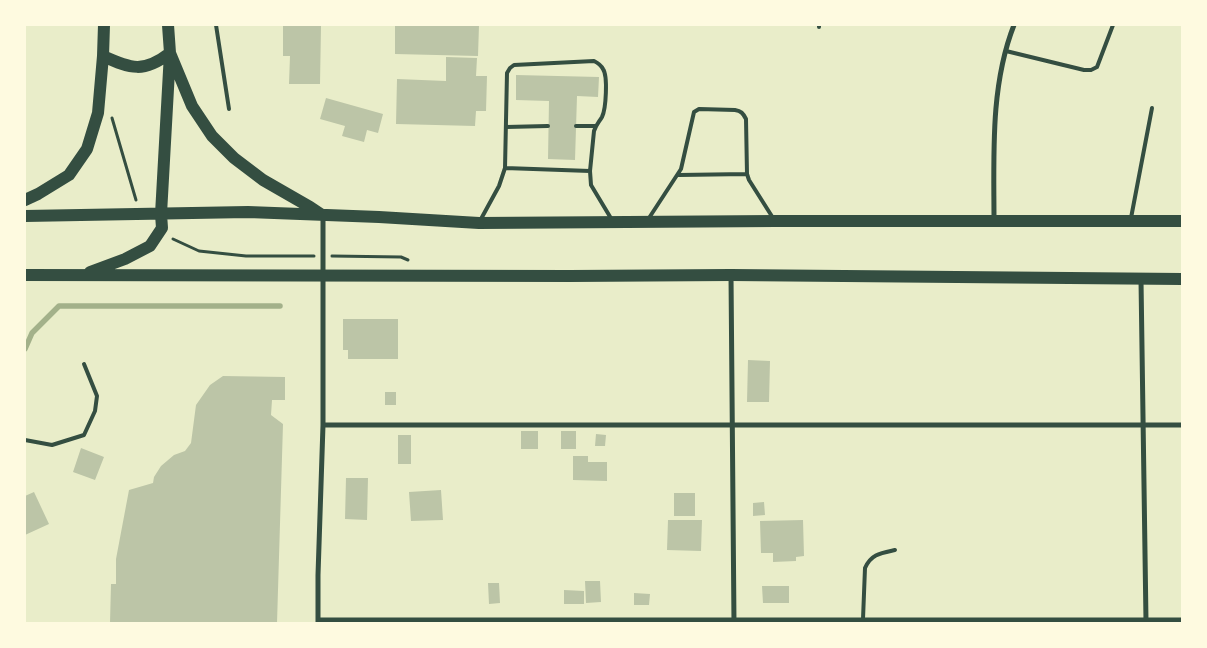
<!DOCTYPE html>
<html>
<head>
<meta charset="utf-8">
<style>
	body { margin:0 }
	#map { position:relative; width:1207px; height:648px; overflow:hidden; background:#e9edc9; font-family:"IBM Plex Sans",sans-serif }
	canvas { display:block }
	.frame { position:absolute; inset:0; border:26px solid #fefae0; pointer-events:none }
</style>
</head>
<body>
<div id="map">
<canvas width="1207" height="648"></canvas>
<div class="frame"></div>
</div>
<script>
const ctx = document.querySelector('canvas').getContext('2d');
ctx.lineJoin = 'round';
function stroke(path, color, width, dash) {
  ctx.strokeStyle = color;
  ctx.lineWidth = width;
  ctx.lineCap = dash ? 'butt' : 'round';
  ctx.setLineDash(dash || []);
  ctx.stroke(path);
}
function fill(path, color) {
  ctx.fillStyle = color;
  ctx.fill(path, 'evenodd');
}
stroke(new Path2D(`
	M25,349L32,333L59,306H280`), '#a3b18a', 5.5);
fill(new Path2D(`
	M283,25L321,26L320,84H289L290,56H283Z
	M395,25H479L478,56L395,54Z
	M446,57L477,58L476,76H487L486,111H476L475,126L396,124L397,79L446,81Z
	M516,75L599,77L598,97L577,96L575,160L548,159L549,101L516,100Z
	M326,98L383,114L378,133L367,130L364,142L342,136L345,126L320,119Z
	M343,319H398V359H348V350H343Z
	M748,360L770,361L769,402H747Z
	M223,376L285,377V400H272L271,415L283,424L277,623H110L111,584H116V559L129,490L153,483L154,477L161,466L174,455L185,451L191,443L196,405L210,385Z
	M385,392H396V405H385Z
	M521,431H538V449H521Z
	M561,431H576V449H561Z
	M596,434L606,435L605,446H595Z
	M398,435H411V464H398Z
	M81,448L104,457L95,480L73,472Z
	M573,456H588V462H607V481L573,480Z
	M346,478H368L367,520L345,519Z
	M441,490L443,520L411,521L409,492Z
	M34,492L49,524L25,535V496Z
	M674,493H695V516H674Z
	M764,502L765,515L753,516V503Z
	M668,520H702L701,551L667,550Z
	M803,520L804,556L796,557V561L773,562V553H761L760,521Z
	M585,581H600L601,602L586,603Z
	M488,583H499L500,603L489,604Z
	M762,586H789V603H763Z
	M564,590L584,591V604H564Z
	M634,593L650,594L649,605H634Z`), '#bcc5a7');
stroke(new Path2D(`
	M112,118L136,200
	M173,239L199,251L246,256H314
	M332,256L401,257L408,260`), '#344e41', 3);
stroke(new Path2D(`
	M216,25L229,109
	M819,25V27
	M1006,51L1084,70H1091L1097,67L1113,25
	M576,126H596
	M506,127L548,126
	M505,168L590,171
	M679,175L747,174
	M649,218L681,169L694,112L699,109L735,110C741,111 743,113 746,119L747,174L749,180L773,218
	M1131,218L1152,108
	M481,219L499,186L505,168L507,73L510,68L514,65L594,61C598,63 601,65 603,69C608,76 606,109 602,117C599,122 596,125 594,131L590,171L591,185L612,220
	M25,440L52,445L84,435L95,411L97,396L84,364
	M863,619L865,568C871,554 881,553 895,550`), '#344e41', 4);
stroke(new Path2D(`
	M994,220C994,156 990,86 1014,25
	M731,275L734,623
	M1141,280L1146,621
	M323,425H1182
	M318,620H1182
	M318,622V575L323,425V216`), '#344e41', 5);
stroke(new Path2D(`
	M168,25L170,53L192,106L212,136L234,158L263,180L310,207L322,215
	M103,56C131,69 144,73 170,53
	M25,200L38,194L69,175L87,149L98,113L103,56L104,25
	M25,216L248,212L379,217L479,223L775,221H1182
	M90,272L125,259L150,246L162,228L161,214L170,53
	M25,275L570,276L731,275L1182,279`), '#344e41', 12);
</script>
</body>
</html>
